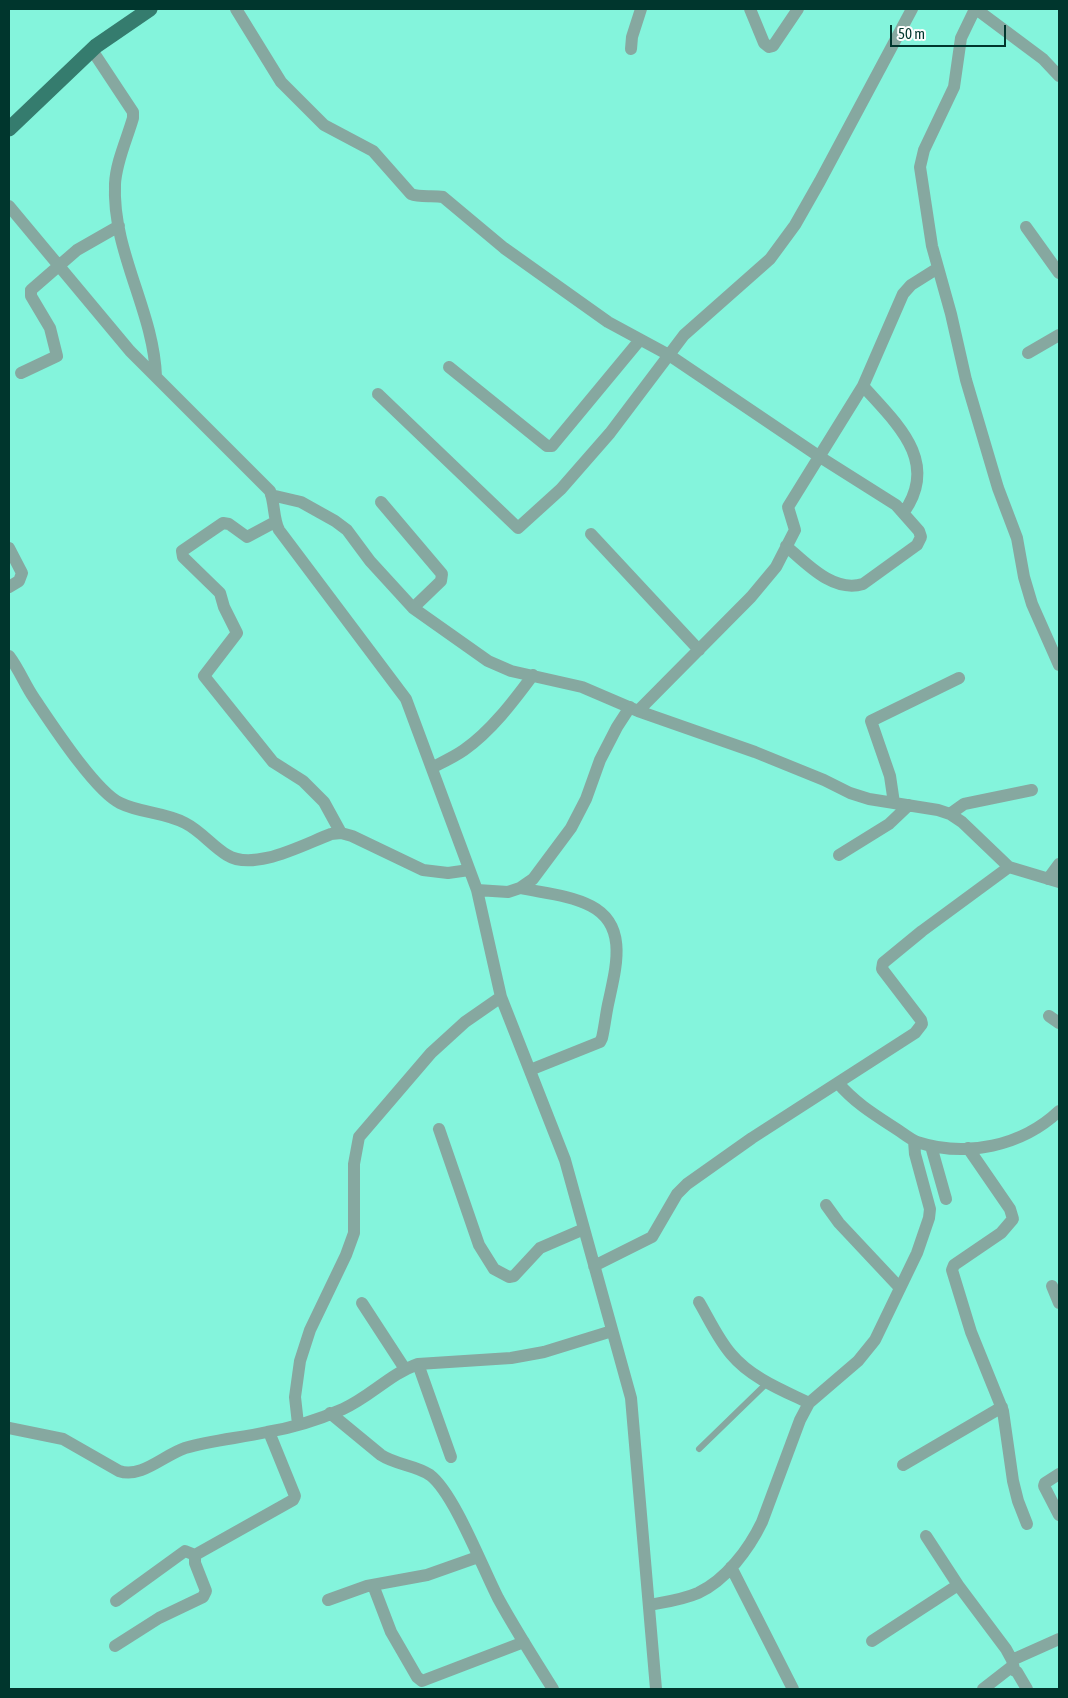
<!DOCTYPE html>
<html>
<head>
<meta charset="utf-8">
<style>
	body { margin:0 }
	#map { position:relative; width:1068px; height:1698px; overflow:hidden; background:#84f4dc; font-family:"Asap Condensed",sans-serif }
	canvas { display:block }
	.frame { position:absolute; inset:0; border:10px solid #00362d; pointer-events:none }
	.scale { position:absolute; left:890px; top:25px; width:116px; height:22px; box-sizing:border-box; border:2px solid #00362d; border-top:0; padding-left:6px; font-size:15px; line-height:18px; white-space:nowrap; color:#00362d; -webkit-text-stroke:4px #fdfdfd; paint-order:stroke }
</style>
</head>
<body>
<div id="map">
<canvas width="1068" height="1698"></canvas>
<div class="frame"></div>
<div class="scale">50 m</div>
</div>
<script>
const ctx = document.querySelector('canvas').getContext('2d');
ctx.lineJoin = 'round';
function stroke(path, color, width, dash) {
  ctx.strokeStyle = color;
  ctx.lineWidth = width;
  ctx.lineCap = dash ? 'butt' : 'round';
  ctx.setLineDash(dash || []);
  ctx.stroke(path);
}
stroke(new Path2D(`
	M699,1449L767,1383`), '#86a8a0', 6);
stroke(new Path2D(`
	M236,9L281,82L324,125L373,151L411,194C420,198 433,195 443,197L504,248L608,322L669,355L820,457L896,505L919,531L921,537L917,545L863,584C833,593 807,564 786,546
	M750,9L764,43L769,47L773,46L798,9
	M975,9L961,38L954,87L924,150L920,167L932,246L951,314L966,380L998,488L1017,538L1024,577L1032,604L1059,665
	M976,9L1043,59L1059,76
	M631,49L632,37L641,9
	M92,50L133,112V118C127,139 116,162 115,184C112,252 154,311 156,377
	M9,206L130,351L270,491C275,504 273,518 279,530L406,699L477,890L501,997L565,1160L631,1398L656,1689
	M1026,227L1059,273
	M1028,353L1059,335
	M449,367L547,446H552L639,341
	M21,373L57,356L50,328L31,296V290L77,250L119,226
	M863,386C896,423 940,461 904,512
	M378,394L518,528L561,489L610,433L684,335L770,259L795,225L820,181L912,9
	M271,495L301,502L335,521L347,530L370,561L413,608L488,661L511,671L582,687L638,711L755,752L824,780L850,793L869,799L938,810L950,814L962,822L1009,867L1059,882
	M381,502L442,574L441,581L413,608
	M275,522L247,537L229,524L223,523L182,551L183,557L220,593L224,607L237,633L204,676L273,762L303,781L324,802L341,833
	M591,534L699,650
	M9,548L22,573L19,581L9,587
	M9,656C19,669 25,685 34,698C51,723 95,791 120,803C140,813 164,812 185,823C201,831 212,846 227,855C254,872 304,844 331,834L341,833L352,836L423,870L448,873L469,870
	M638,711L751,597L776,567L795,530L788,507L863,386L903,294L911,285L938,268
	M433,767C443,762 454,757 464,750C491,731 513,702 533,675
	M894,803L890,776L871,721L959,678
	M950,814L964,804L1032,790
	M839,855L889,824L909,805
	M1048,879L1059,864
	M520,888C543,893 570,895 591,906C628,925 616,967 609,1000C606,1012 605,1025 602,1038L600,1042L530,1070
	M477,890L508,892L520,888L533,879L571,828L586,799L600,760L617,727L630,707
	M1049,1016L1059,1023
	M838,1083C855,1103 875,1115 898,1130C904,1134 910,1139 917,1142C966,1158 1022,1146 1059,1111
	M439,1129L479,1245L494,1269L509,1277L514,1276L540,1248L584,1229
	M931,1146L946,1199
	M968,1148L1010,1209L1013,1219L1001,1233L954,1265L952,1270L971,1332L1003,1411L1013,1481L1018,1501L1027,1524
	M826,1205L839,1223L900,1288
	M594,1266L652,1237L677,1194L687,1184L752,1138L915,1033L922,1024L921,1020L882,969L883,963L922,931L1009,867
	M1052,1286L1059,1303
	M699,1302C709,1319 718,1339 731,1354C751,1378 782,1390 809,1403
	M362,1303L405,1369
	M418,1364L451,1457
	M330,1413L381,1455C396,1465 416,1465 430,1475C454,1493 483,1569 498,1598C515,1629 534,1659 553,1689
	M298,1424L295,1397L300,1361L310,1330L346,1255L354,1233V1164L359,1137L431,1053L465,1022L501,997
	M9,1428L63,1439L119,1471C141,1479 164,1455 185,1448C212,1440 240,1438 267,1432C292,1428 320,1419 343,1409C370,1397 390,1374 418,1364L511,1358L544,1352L612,1331
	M903,1465L1002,1407
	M1059,1474L1045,1483L1044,1486L1059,1515
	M926,1536L958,1585L1006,1649L1012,1660L1014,1669
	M731,1567L793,1689
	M373,1585L391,1632L417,1677L422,1681L524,1642
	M328,1600L367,1586L427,1575L478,1557
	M116,1601L185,1551L195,1555
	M649,1605C665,1602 682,1600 698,1593C726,1580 749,1549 762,1522L800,1420L809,1403L858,1361L875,1340L917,1253L929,1218L930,1209L915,1154L914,1141
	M872,1641L958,1585
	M115,1646L159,1618L203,1597L206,1591L195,1563V1555L293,1500L295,1496L269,1432
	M1012,1660L1059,1639
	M983,1689L1010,1668L1017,1672L1027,1689`), '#86a8a0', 12);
stroke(new Path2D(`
	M9,129L96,46L150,9`), '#357c6e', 15);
</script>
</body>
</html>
